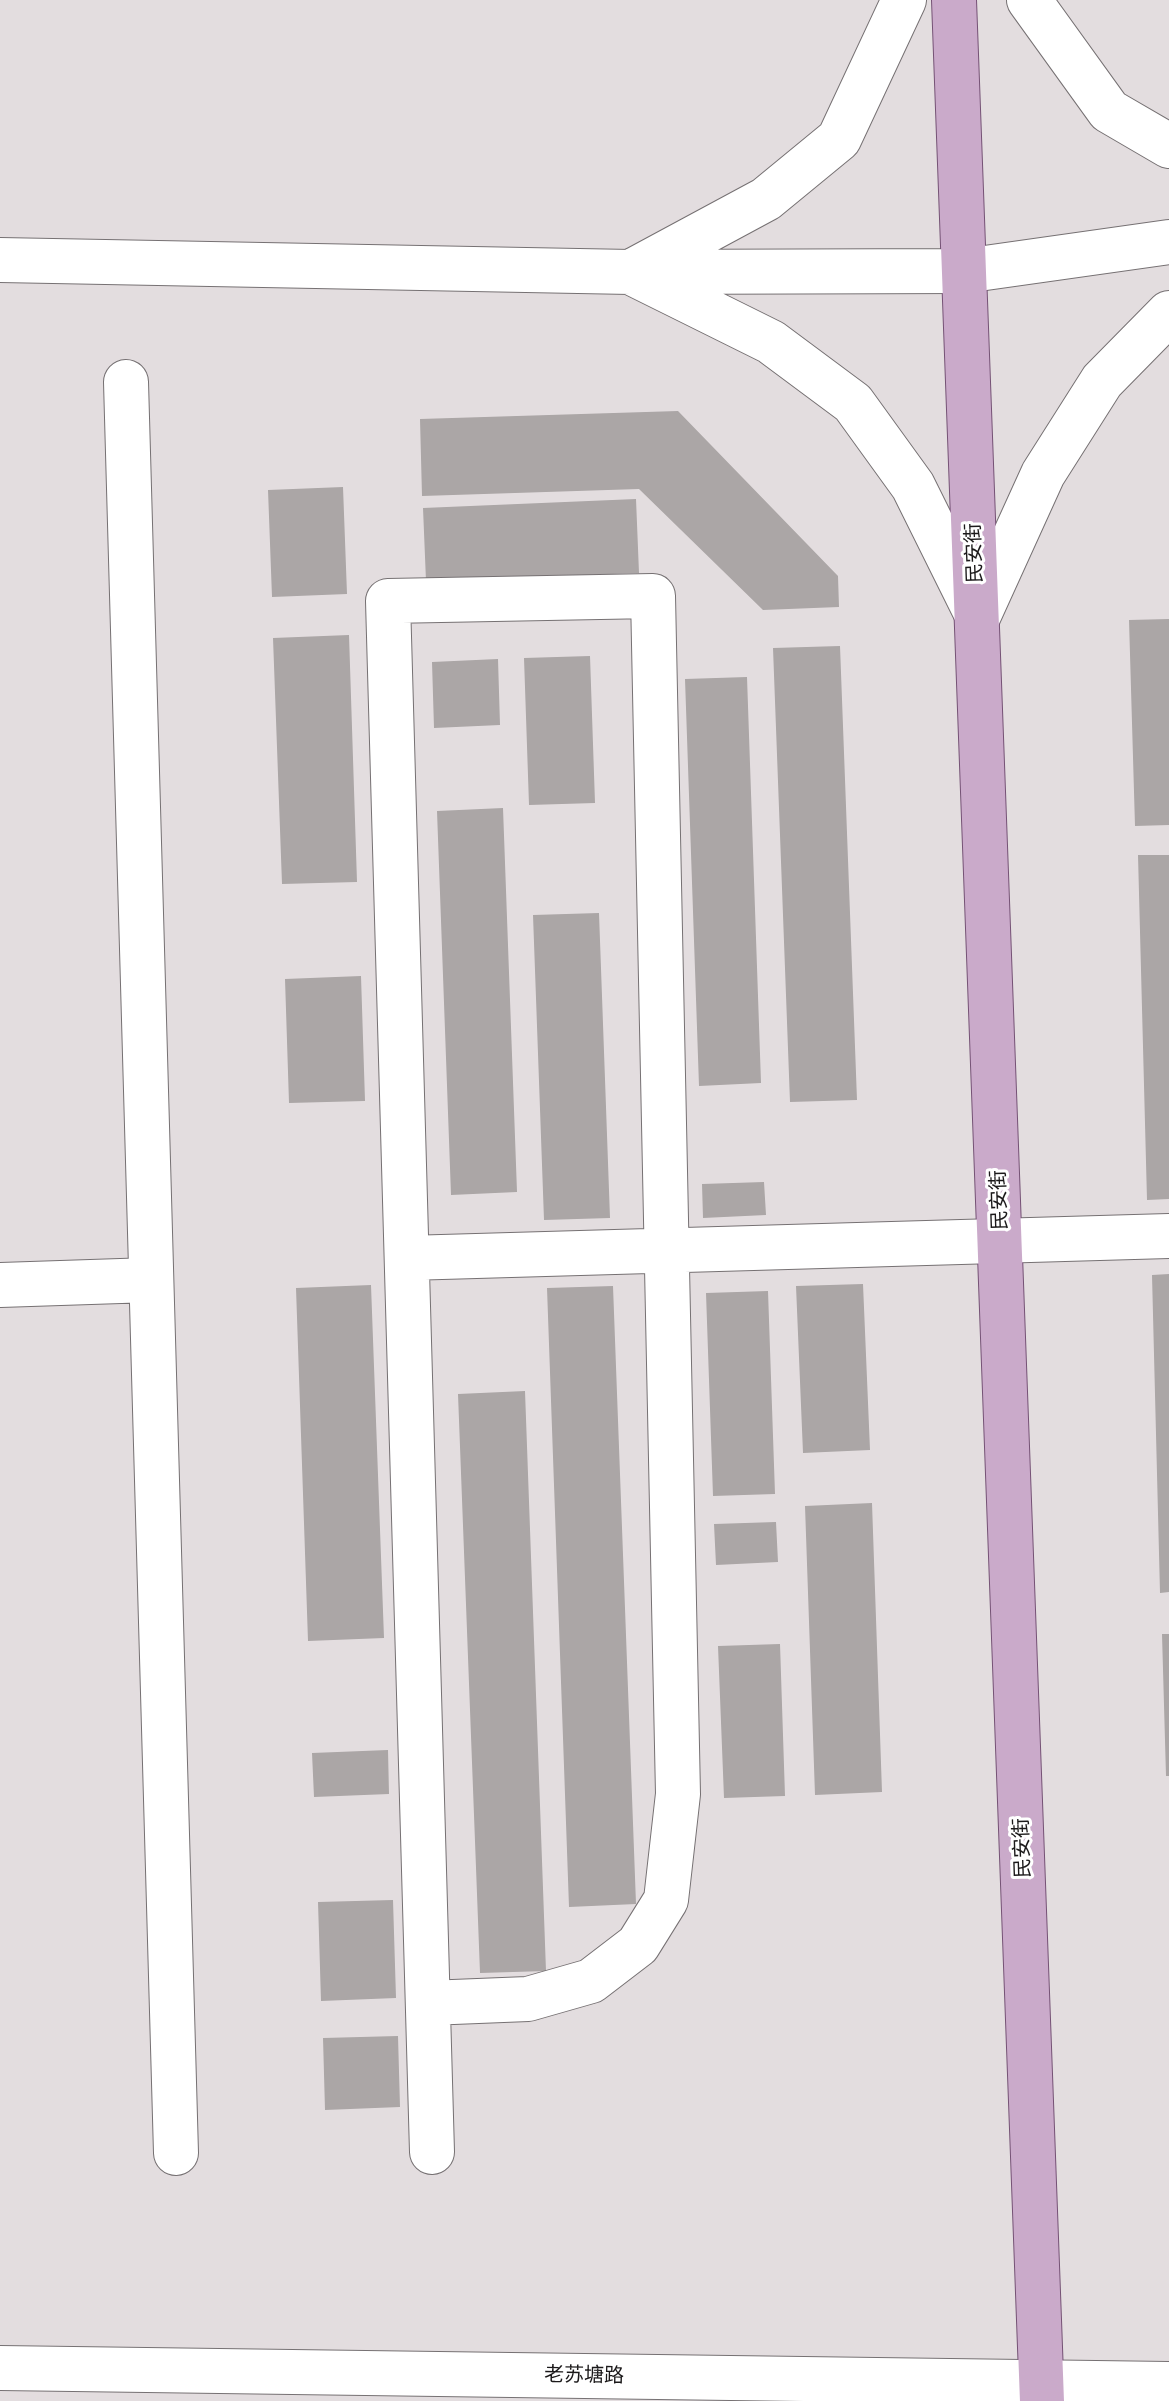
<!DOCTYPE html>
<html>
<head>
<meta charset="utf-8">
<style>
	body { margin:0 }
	canvas { display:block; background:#e3dddf }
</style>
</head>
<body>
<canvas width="1169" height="2401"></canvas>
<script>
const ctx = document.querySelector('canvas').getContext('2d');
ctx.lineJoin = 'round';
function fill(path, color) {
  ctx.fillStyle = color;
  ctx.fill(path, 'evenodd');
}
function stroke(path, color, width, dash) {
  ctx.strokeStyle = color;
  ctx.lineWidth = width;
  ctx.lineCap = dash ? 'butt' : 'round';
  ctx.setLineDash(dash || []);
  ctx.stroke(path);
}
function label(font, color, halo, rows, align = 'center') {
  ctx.font = font + ' "Archivo Narrow","Noto Sans SC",sans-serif';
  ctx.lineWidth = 6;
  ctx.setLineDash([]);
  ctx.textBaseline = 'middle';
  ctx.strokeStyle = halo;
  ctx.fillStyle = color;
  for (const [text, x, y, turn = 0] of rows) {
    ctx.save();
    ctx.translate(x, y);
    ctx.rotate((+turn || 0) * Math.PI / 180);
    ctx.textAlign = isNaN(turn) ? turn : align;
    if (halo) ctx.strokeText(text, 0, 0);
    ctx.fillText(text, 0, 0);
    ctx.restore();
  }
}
fill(new Path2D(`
	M678,411L838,576L839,607L763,610L639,489L422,496L420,419Z
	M343,487L347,594L272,597L268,490Z
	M636,499L639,573L426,581L423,508Z
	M1169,619V825L1135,826L1129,620Z
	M349,635L357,882L282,884L273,638Z
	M840,646L857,1100L790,1102L773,648Z
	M590,656L595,803L529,805L524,658Z
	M498,659L500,725L434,728L432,662Z
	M747,677L761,1083L699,1086L685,679Z
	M503,808L517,1192L451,1195L437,811Z
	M1138,855H1169V1199L1147,1200Z
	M599,913L610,1218L544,1220L533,915Z
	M361,976L365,1101L289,1103L285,979Z
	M764,1182L766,1215L703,1218L702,1184Z
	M1169,1274V1592L1160,1593L1152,1275Z
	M863,1284L870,1450L803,1453L796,1286Z
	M371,1285L384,1638L308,1641L296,1288Z
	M613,1286L636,1904L569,1907L547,1288Z
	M768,1291L775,1494L713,1496L706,1293Z
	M525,1391L546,1971L480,1973L458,1394Z
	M872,1503L882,1792L815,1795L805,1506Z
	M776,1522L778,1562L716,1565L714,1524Z
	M1162,1634H1169V1776H1166Z
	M780,1644L785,1796L724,1798L718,1646Z
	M388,1750L389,1794L314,1797L312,1753Z
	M393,1900L396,1998L321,2001L318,1902Z
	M398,2036L400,2107L325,2110L323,2038Z`), '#aba6a6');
const minor = new Path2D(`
	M1029,0L1109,111L1169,146
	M0,260L631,272L964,271L1169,242
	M636,269L766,199L839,139L904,0
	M636,275L771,342L853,403L913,486L978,617
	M126,382L176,2153
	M978,617L1043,474L1102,381L1169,313
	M407,1258L1169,1236
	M0,1285L151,1280
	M428,2003L528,1999L591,1981L638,1945L666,1900L678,1794L653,596L388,601L432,2152
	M0,2368L1169,2384`);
const major = new Path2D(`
	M954,0L1042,2401`);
stroke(minor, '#767173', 46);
stroke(major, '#755275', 46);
stroke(minor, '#fff', 44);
stroke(major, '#caaaca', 44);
label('20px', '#1b191a', '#fff', [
	["民安街",975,553,-92],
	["民安街",1000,1200,-92],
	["民安街",1023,1848,-92],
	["老苏塘路",584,2376,1]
]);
</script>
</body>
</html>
